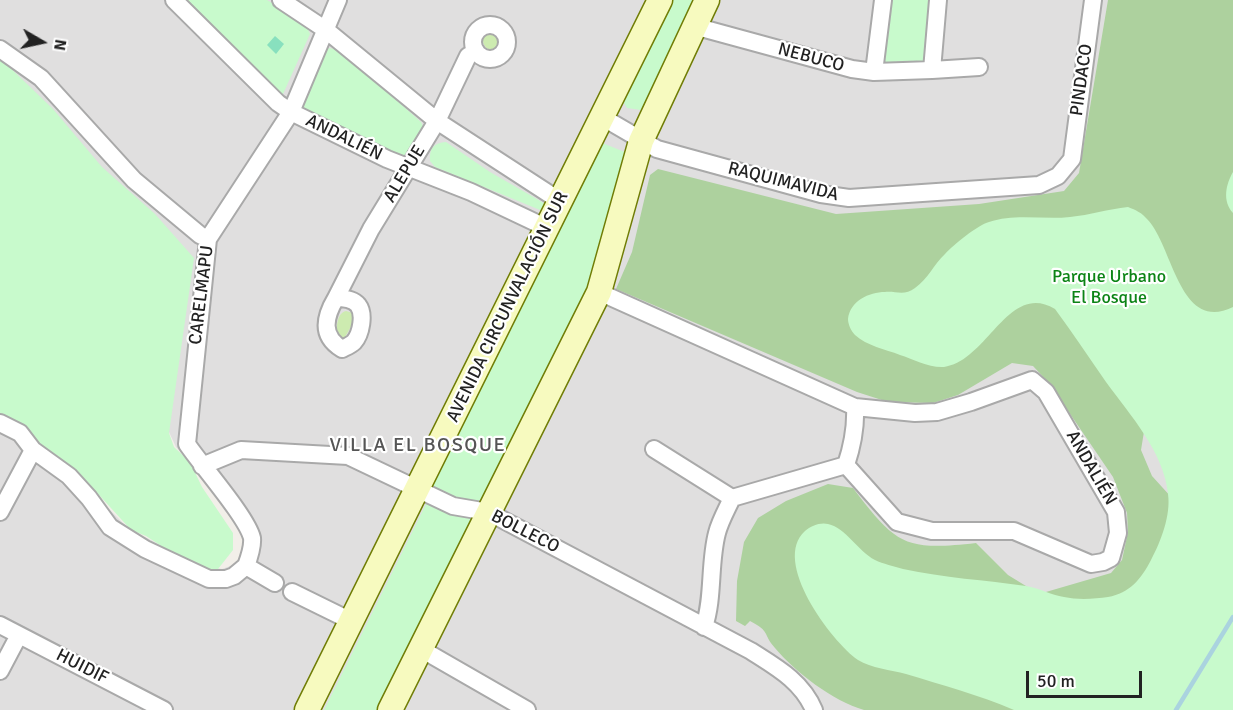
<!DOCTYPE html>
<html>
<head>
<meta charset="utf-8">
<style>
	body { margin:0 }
	#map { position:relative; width:1233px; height:710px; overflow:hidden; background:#f2efe9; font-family:Signika,sans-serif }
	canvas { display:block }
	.north { position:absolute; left:12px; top:12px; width:60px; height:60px; -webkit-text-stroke:4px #fff; paint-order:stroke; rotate:99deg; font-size:16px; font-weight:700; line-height:24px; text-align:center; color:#222 }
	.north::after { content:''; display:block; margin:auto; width:21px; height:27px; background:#222; clip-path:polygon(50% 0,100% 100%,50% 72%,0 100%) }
	.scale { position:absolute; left:1026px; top:671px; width:116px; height:27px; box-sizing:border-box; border:3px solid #222; border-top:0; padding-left:8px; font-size:18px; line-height:21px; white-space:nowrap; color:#222; -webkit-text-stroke:4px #fff; paint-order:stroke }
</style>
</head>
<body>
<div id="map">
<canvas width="1233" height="710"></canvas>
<div class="north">N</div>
<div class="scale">50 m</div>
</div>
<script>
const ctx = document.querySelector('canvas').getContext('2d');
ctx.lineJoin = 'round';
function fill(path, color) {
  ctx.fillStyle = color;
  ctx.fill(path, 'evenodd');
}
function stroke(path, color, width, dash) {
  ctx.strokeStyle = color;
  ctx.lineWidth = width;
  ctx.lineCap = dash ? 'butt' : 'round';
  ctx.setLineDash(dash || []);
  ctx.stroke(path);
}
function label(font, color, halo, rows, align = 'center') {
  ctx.font = font + ' Signika,sans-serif';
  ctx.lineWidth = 4.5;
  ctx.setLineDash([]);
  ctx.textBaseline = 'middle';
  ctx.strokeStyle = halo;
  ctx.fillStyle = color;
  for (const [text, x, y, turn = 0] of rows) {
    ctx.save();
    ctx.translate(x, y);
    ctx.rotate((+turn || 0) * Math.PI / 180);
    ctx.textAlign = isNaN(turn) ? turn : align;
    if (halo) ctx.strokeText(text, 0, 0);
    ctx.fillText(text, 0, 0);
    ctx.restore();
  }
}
fill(new Path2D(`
	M0,0H1233V710H0V411L43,452L92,484L109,509L133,533L147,538L201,566L222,569L238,563L244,550L242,535L201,476L176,447L0,73Z`), '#e0dfdf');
fill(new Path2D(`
	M483 41a9 9 0 1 1 18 0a9 9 0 1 1-18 0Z
	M346,311L353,313V323L344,339L339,338L336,334C337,326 337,313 346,311Z`), '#cdebb0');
fill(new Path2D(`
	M1108,0H1233V319L1150,395L1141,450L1152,476L1172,498L1182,547L1043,710H864C833,701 795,672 775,648C762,633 771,632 750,621L745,626L736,621L737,581L744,542L758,518L786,501L828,484L853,488C896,545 905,551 976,543L1008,575L1039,594L1111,573L1122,560L1128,532L1127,513L1113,477L1049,383L1033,366L1012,363L958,395L933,403L888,402L857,392L616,289L632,252L650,175L658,169L836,214L979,204L1064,191L1079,173Z`), '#add19e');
fill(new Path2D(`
	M184,0H267L305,23L310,34L283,94H279Z
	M671,0H696L641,110L627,108L621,98Z
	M891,0H930L925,60L917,66L889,67L883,61Z
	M329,48L340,50L421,122L424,128L409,157L403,158L307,114L301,103L320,53Z
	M0,58L53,109L102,167L155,214L194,258L169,433L174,447L190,462L202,487L233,533V550L218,569L198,570L146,536L131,530L79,473L67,475L0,421Z
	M446,142L490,172L549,206L545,212L435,167L430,161C429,148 434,143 446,142Z
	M600,142L632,155L591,286L481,507L455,502L429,488Z
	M1233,172V213C1222,201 1226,184 1233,172Z
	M1128,207C1136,210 1142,213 1147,219C1173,245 1179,334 1233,307V710H1014C979,695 942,685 906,674C891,670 871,668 858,660C831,641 771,561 805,531C811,526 820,522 828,524C846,528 858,551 875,560C883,564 894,566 903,569C944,578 985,580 1026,586C1039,588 1051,595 1064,597C1077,600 1095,599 1108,597C1130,593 1141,579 1151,560C1161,541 1171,515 1168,494C1164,452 1130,415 1106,382C1089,358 1073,333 1055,309C1008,281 988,361 944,367C929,368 913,359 900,355C885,349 867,346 855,335C851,331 848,324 848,319C850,301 869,292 885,292C896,291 905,296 915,288C928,279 934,264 945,254C953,245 978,225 989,222C1015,213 1043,220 1070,217C1090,215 1108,209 1128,207Z
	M428,500L474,520L380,710H324Z`), '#c8facc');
fill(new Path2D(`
	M275,36L284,44L276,54L267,45Z`), '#88e0be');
stroke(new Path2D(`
	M1176,710L1233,617`), '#aad3df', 4.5);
const minor = new Path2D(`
	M174,0L278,103L291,112L387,159L471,192L547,228
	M281,0L326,30L437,121L560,201
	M473 42a17 17 0 1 1 34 0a17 17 0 1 1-34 0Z
	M694,26L852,69L874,72L932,70L938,0
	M0,49L41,78L134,180L200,235L208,239
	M932,70L979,67
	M874,72L883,0
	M602,117L657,149L821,194L849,198L1039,185L1058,176L1072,159L1093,0
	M599,292L855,407L915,413L937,412L971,402L1032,380L1046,392L1116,512L1118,533L1111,558L1103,562L1091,564L1014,531H932L897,522L846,465
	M336,298L371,229L437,121L468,56L476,51
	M336,298C343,298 353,299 358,305C365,314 361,334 354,342C351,345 346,347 342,349C321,336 324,318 336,298Z
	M0,423L20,433L33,450L69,476L89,498L110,527L145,549L209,579H226L234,576L246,566L275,583
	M654,449L732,498
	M846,465C852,447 856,427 855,407
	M202,466L241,450L348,456L453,506L488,512L751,651C776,667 802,681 814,710
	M0,512L33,450
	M246,566C249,558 253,547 252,538C247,517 201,465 187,444L208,239L291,112L338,0
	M292,592L351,621
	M0,625L164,710
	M704,627C714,597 709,563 717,533C720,521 727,509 732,498L846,465
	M421,649L527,710
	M0,671L19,635`);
const secondary = new Path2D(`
	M307,710L660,0
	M390,710L599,292L641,141L707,0`);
stroke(minor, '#a9a9a9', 20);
stroke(secondary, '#707d05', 27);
stroke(minor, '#fff', 16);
stroke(secondary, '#f7fabf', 24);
label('18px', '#222', '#fff', [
	["NEBUCO",811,58,15],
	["PINDACO",1082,80,-82],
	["ANDALIÉN",344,138,26],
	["ALEPUE",405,174,-59],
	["RAQUIMAVIDA",783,182,14],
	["CARELMAPU",202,295,-83],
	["AVENIDA CIRCUNVALACIÓN SUR",508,307,-64],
	["ANDALIÉN",1091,468,60],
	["BOLLECO",525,532,27],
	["HUIDIF",82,667,27]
]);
label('18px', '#0c8416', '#fff', [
	["Parque Urbano",1109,277],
	["El Bosque",1109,298]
]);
ctx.letterSpacing = '1.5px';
label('20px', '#555', '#fff', [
	["VILLA EL BOSQUE",418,446]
]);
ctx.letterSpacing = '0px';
</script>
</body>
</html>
